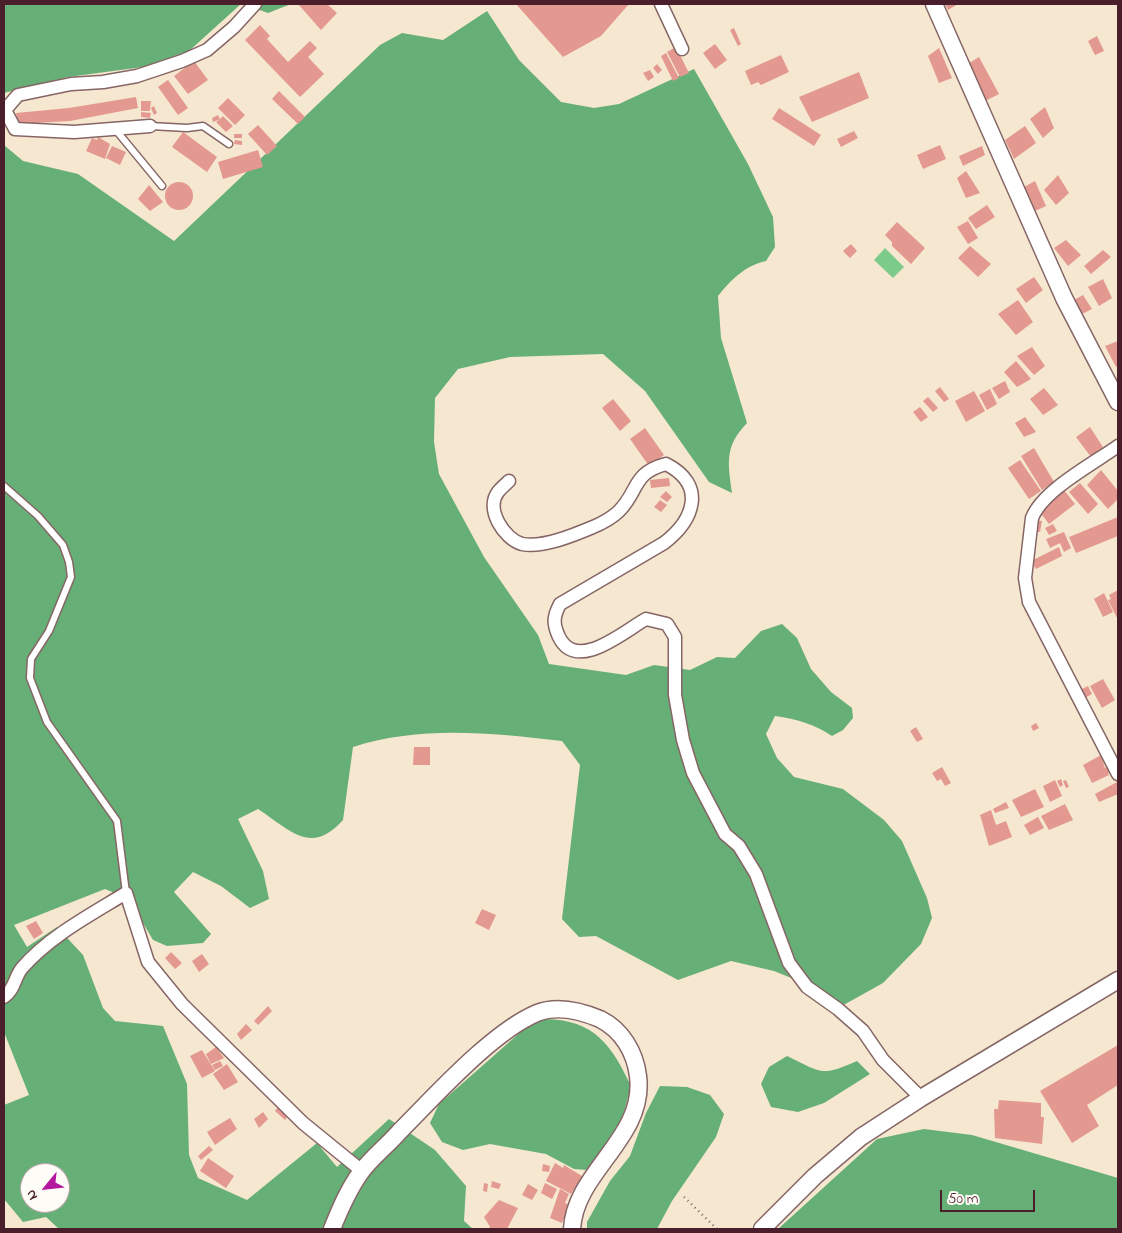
<!DOCTYPE html>
<html>
<head>
<meta charset="utf-8">
<style>
	body { margin:0 }
	#map { position:relative; width:1122px; height:1233px; overflow:hidden; background:#f6e7d1; font-family:"Indie Flower",sans-serif }
	canvas { display:block }
	.frame { position:absolute; inset:0; border:5px solid #4a1f2b; pointer-events:none }
	.north { position:absolute; left:20px; top:1163px; width:50px; height:50px; box-sizing:border-box; background:#fdfcf7; border:1px solid #b5a4a5; border-radius:50%; rotate:242deg; font-size:14px; font-weight:700; line-height:20px; text-align:center; color:#4a1f2b }
	.north::after { content:''; display:block; margin:auto; width:18px; height:22px; background:#b5179e; clip-path:polygon(50% 0,100% 100%,50% 72%,0 100%) }
	.scale { position:absolute; left:940px; top:1190px; width:95px; height:22px; box-sizing:border-box; border:2px solid #4a1f2b; border-top:0; padding-left:6px; font-size:15px; line-height:18px; white-space:nowrap; color:#4a1f2b; -webkit-text-stroke:4px #fdfcf7; paint-order:stroke }
</style>
</head>
<body>
<div id="map">
<canvas width="1122" height="1233"></canvas>
<div class="frame"></div>
<div class="north">N</div>
<div class="scale">50 m</div>
</div>
<script>
const ctx = document.querySelector('canvas').getContext('2d');
ctx.lineJoin = 'round';
function fill(path, color) {
  ctx.fillStyle = color;
  ctx.fill(path, 'evenodd');
}
function stroke(path, color, width, dash) {
  ctx.strokeStyle = color;
  ctx.lineWidth = width;
  ctx.lineCap = dash ? 'butt' : 'round';
  ctx.setLineDash(dash || []);
  ctx.stroke(path);
}
fill(new Path2D(`
	M885,248L904,267L893,278L874,260Z`), '#7dcb8a');
fill(new Path2D(`
	M4,4H241L189,51L143,67L68,77L4,93Z
	M243,4H291L268,13Z
	M487,11L519,60L561,102L594,108L619,104L694,69L748,164L773,217L775,247L766,261C744,266 731,280 718,296L721,338L747,423C724,447 728,463 732,493L709,482L645,391L603,354L510,357L458,369L435,398L434,442L439,474L484,557L538,635L549,664L626,675L654,665L690,670L717,657L735,658L761,631L782,624L797,638L811,669L831,692L852,708L853,718L843,730L832,736C814,724 797,719 775,716L766,734L777,758L794,777L843,789L884,820L902,841L927,898L932,918L921,944L883,983L840,1007L811,986L774,971L731,961L678,980L596,936L579,937L562,919L580,765L562,741C492,733 421,725 353,747L343,820C311,856 290,830 258,809L238,819L263,871L269,899L250,908L221,886L193,872L174,892L211,934L203,943L167,946L153,940L129,899L105,889L14,925L27,947L57,927L83,955L103,1008L115,1021L163,1026L187,1084L189,1155L198,1178L247,1200L317,1143L337,1167L389,1119L435,1150L466,1186L464,1221L473,1229H59L46,1217L23,1222L4,1199V1105L29,1095L4,1032V145L23,161L78,174L174,241L380,45L402,33L443,40ZM30,1173H60V1203H30Z
	M546,1019C595,1020 612,1046 631,1086L620,1127L605,1156L587,1170L574,1169L546,1154L490,1144L463,1150L442,1142L430,1123L439,1104L524,1029Z
	M787,1056C823,1073 820,1077 857,1061L870,1074L824,1103L798,1112L771,1107L761,1084L769,1067Z
	M660,1086L687,1087L710,1095L724,1114L716,1137L672,1201L657,1229H587V1222L610,1181L630,1156L646,1113Z
	M924,1129L972,1135L1118,1178V1229H778L877,1139Z`), '#66af76');
fill(new Path2D(`
	M298,4H327L337,13L321,30Z
	M516,4H629L601,36L563,57Z
	M945,4H958L948,10Z
	M260,25L270,36L267,39L288,62L310,41L317,48L308,57L324,74L300,97L245,40Z
	M734,28L741,44L738,46L730,30Z
	M1097,36L1104,51L1095,55L1088,41Z
	M715,44L727,60L715,69L703,53Z
	M676,47L689,73L680,77L667,52Z
	M939,48L952,78L939,83L928,56Z
	M666,53L679,78L673,81L661,56Z
	M781,55L789,72L761,85L758,82L751,85L745,71Z
	M979,57L999,94L985,101L966,65Z
	M194,61L208,80L188,94L174,76Z
	M657,64L662,70L658,74L653,68Z
	M650,70L654,77L648,81L643,73Z
	M859,72L869,98L812,122L799,97Z
	M168,80L188,108L178,115L158,87Z
	M279,91L305,117L298,124L272,99Z
	M136,97L138,108L70,121L18,124L16,113L69,108Z
	M228,98L245,115L235,125L218,108Z
	M141,101H151L150,111H141Z
	M154,106L157,113L154,115L151,108Z
	M1045,107L1054,128L1043,138L1030,119Z
	M779,108L821,135L814,146L772,119Z
	M141,112L151,113L150,118L141,117Z
	M218,115L220,119L223,116L233,126L226,132L216,122L220,119L213,122L212,118Z
	M258,125L277,146L267,155L248,134Z
	M1025,126L1036,143L1014,159L1005,140Z
	M854,131L858,138L841,147L837,139Z
	M183,132L217,157L207,172L172,147Z
	M234,134H242V138H234Z
	M98,137L110,144L105,159L86,151L92,138L97,140Z
	M235,140L242,141V145L234,144Z
	M940,145L946,159L923,169L917,155Z
	M112,146L126,152L120,165L106,158Z
	M982,146L985,155L963,166L959,156Z
	M258,150L263,167L223,179L218,162Z
	M966,171L980,193L966,198L957,178Z
	M1058,175L1069,193L1056,205L1044,190Z
	M1035,181L1046,206L1035,211L1024,187Z
	M165 196a14 14 0 1 1 28 0a14 14 0 1 1-28 0Z
	M149,185L163,202L150,211L138,199Z
	M987,205L995,217L976,229L968,218Z
	M968,221L978,238L968,244L957,227Z
	M897,222L925,248L911,264L892,246V242L885,235Z
	M1066,240L1081,255L1068,266L1054,248Z
	M851,244L857,251L850,258L843,251Z
	M970,246L991,264L978,277L958,258Z
	M1103,250L1111,257L1091,274L1084,266Z
	M1034,277L1043,290L1026,303L1016,289Z
	M1103,279L1112,298L1099,306L1088,287Z
	M1083,295L1092,309L1080,315L1074,300Z
	M1018,300L1033,322L1016,335L998,314Z
	M1118,341V365L1116,367L1105,346Z
	M1032,347L1045,366L1034,375L1017,356Z
	M1016,361L1031,379L1017,387L1004,372Z
	M1005,381L1010,392L999,399L992,388Z
	M940,387L949,399L944,402L935,391Z
	M1044,388L1058,405L1043,415L1030,399Z
	M990,389L997,404L987,410L979,395Z
	M974,391L985,411L966,422L955,401Z
	M928,397L938,408L933,412L923,401Z
	M613,399L631,421L620,431L602,408Z
	M920,407L928,417L921,422L913,412Z
	M1025,417L1036,432L1024,437L1015,423Z
	M1090,427L1103,447L1091,457L1076,437Z
	M645,428L664,455L649,466L630,439Z
	M1034,448L1054,482L1042,490L1021,456Z
	M1020,460L1041,491L1029,499L1008,468Z
	M1101,470L1118,491V499L1108,509L1087,485Z
	M669,478L670,486L651,488L650,480Z
	M1080,483L1098,504L1088,514L1069,492Z
	M1064,490L1075,504L1049,524L1039,511Z
	M666,491L672,497L667,502L660,497Z
	M660,500L667,505L661,512L654,507Z
	M1118,517V536L1076,553L1069,537Z
	M1034,520L1042,521L1040,532H1033Z
	M1053,524L1057,531L1049,535L1045,528Z
	M1064,532L1071,548L1064,552L1060,543L1050,548L1046,539Z
	M1059,547L1062,556L1036,569L1031,561Z
	M1118,590V620L1108,600L1111,599L1109,595Z
	M1104,593L1113,612L1103,617L1094,599Z
	M1103,679L1115,700L1102,708L1090,686Z
	M1088,686L1092,694L1085,698L1080,690Z
	M1036,723L1039,728L1033,731L1031,726Z
	M916,727L923,739L917,742L910,731Z
	M414,747H430V765H413Z
	M1101,755L1105,768L1108,766L1111,771L1108,773L1109,775L1092,783L1083,765Z
	M942,767L951,783L945,786L941,779L937,781L932,773Z
	M1061,779L1063,785L1060,787L1057,781Z
	M1055,780L1062,796L1050,802L1043,786Z
	M1066,780L1069,787L1066,788L1063,781Z
	M1117,782L1118,794L1099,802L1095,794Z
	M1035,789L1044,807L1021,817L1012,800Z
	M1006,802L1009,808L995,813L993,809Z
	M1065,804L1073,820L1049,830L1041,816Z
	M991,810L996,825L1006,821L1012,837L989,846L980,815Z
	M1038,817L1044,828L1030,835L1024,825Z
	M482,909L496,915L489,930L475,923Z
	M36,921L43,933L34,939L26,926Z
	M171,952L182,963L175,969L165,958Z
	M202,954L209,964L199,972L192,961Z
	M268,1006L272,1011L258,1025L254,1021Z
	M246,1024L252,1030L241,1040L237,1034Z
	M1118,1045V1085L1087,1105L1099,1126L1072,1143L1040,1091Z
	M216,1047L224,1058L211,1064L206,1054Z
	M202,1050L215,1071L202,1078L190,1056Z
	M220,1061L223,1066L215,1070L212,1065Z
	M227,1064L238,1082L224,1090L213,1074Z
	M999,1100L1041,1103V1117H1044L1042,1144L995,1138L994,1109H998Z
	M280,1104L290,1113L285,1120L275,1111Z
	M263,1112L268,1119L259,1128L254,1119Z
	M230,1118L237,1129L215,1145L207,1132Z
	M209,1146L213,1150L201,1160L198,1156Z
	M208,1158L234,1176L226,1188L200,1171Z
	M555,1163L563,1168L564,1165L582,1176L571,1194L546,1181Z
	M543,1164L550,1166L549,1172L542,1171Z
	M492,1181L501,1184L499,1189L491,1187Z
	M484,1183L488,1184L487,1192L483,1191Z
	M545,1183L557,1189L552,1199L541,1193Z
	M528,1184L538,1190L532,1200L522,1195Z
	M560,1189L569,1194L565,1203L569,1205L562,1223L550,1218Z
	M499,1200L518,1208L507,1229H488L490,1227L484,1217Z`), '#e39990');
const service = new Path2D(`
	M150,126L187,128L203,126L229,144
	M115,129L162,186
	M4,486L38,516L63,545L69,562L71,577L49,631L31,659L30,678L47,722L117,821L126,893`);
const minor = new Path2D(`
	M661,4L682,49
	M150,126L74,132L15,129L5,110L18,95L71,84L103,82L137,76L182,61L207,50L234,27L255,4
	M1118,446C1093,464 1043,490 1032,518L1025,578L1029,602L1118,774
	M509,481C506,484 501,488 498,492C485,509 504,539 522,544C543,548 574,535 593,527C601,524 613,517 619,511C639,491 632,473 666,464C707,485 694,520 664,543L560,604C553,617 553,624 559,637C577,673 624,631 646,619L667,624L675,637V695L683,740L693,773L725,834L739,846L756,874L789,963L807,987L838,1009L863,1031L883,1060L921,1098
	M4,997C15,989 14,978 22,968C50,936 90,915 126,893L148,962L182,1004L303,1123L362,1171`);
const tertiary = new Path2D(`
	M934,4L1064,298L1118,402
	M332,1229C340,1209 348,1190 361,1172C372,1157 388,1145 400,1131C435,1096 492,1032 537,1013C557,1005 581,1011 600,1019C622,1030 635,1052 638,1076C646,1138 575,1171 572,1229
	M762,1229L815,1176L861,1137L921,1098L1118,980`);
stroke(service, '#866565', 9);
stroke(minor, '#866565', 15);
stroke(tertiary, '#866565', 19);
stroke(new Path2D(`
	M684,1197L717,1229`), '#866565', 2.5, [1, 4]);
stroke(service, '#fff', 6);
stroke(minor, '#fff', 12);
stroke(tertiary, '#fff', 16);
</script>
</body>
</html>
